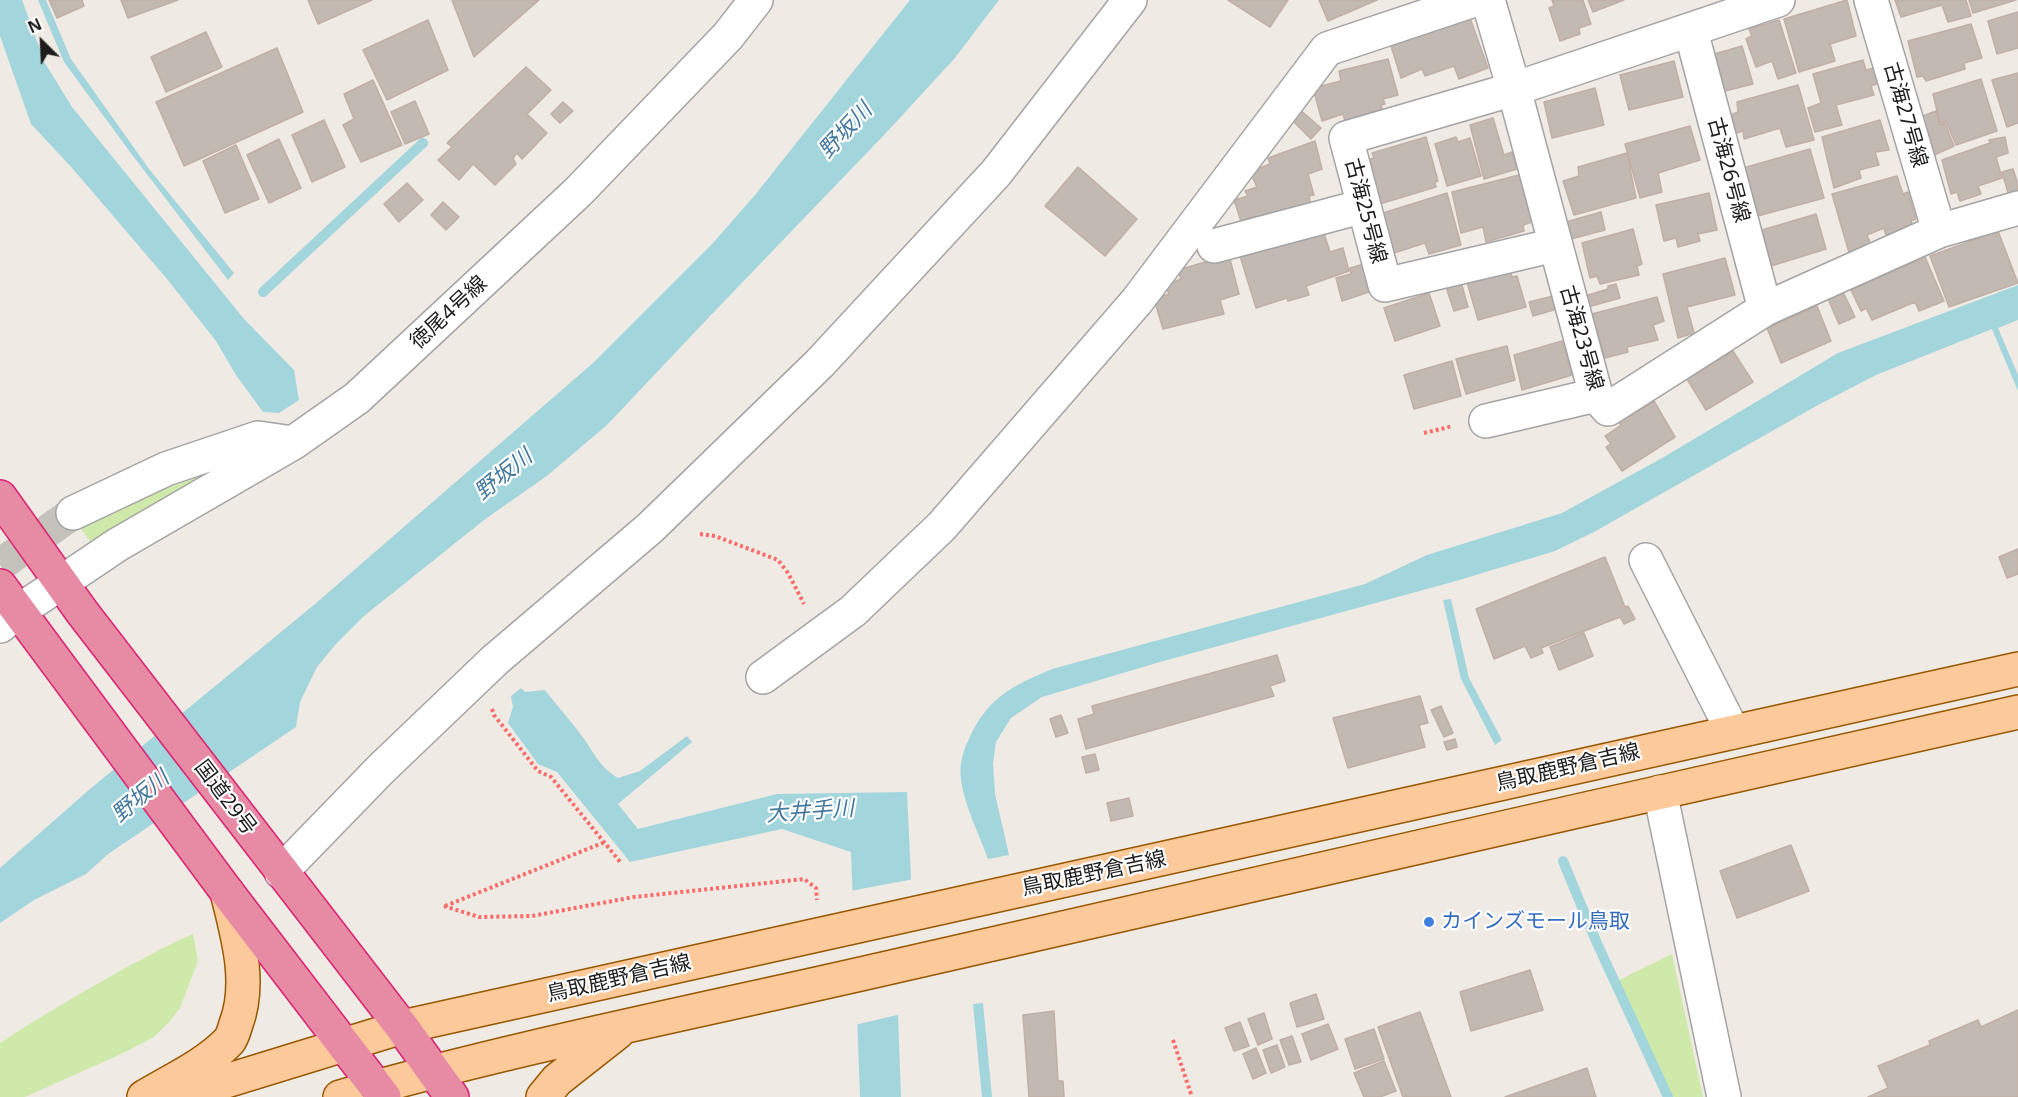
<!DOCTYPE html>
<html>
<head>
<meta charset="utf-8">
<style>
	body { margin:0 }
	#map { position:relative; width:2018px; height:1097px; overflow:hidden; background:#efeae3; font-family:"Noto Sans",sans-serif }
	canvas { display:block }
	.north { position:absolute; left:12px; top:12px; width:60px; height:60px; -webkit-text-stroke:4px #fff; paint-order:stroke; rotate:336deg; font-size:16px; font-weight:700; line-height:24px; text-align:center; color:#1d1d1d }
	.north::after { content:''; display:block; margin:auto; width:21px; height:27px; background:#1d1d1d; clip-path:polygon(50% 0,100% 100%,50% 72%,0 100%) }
</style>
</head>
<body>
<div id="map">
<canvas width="2018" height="1097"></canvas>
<div class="north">N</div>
</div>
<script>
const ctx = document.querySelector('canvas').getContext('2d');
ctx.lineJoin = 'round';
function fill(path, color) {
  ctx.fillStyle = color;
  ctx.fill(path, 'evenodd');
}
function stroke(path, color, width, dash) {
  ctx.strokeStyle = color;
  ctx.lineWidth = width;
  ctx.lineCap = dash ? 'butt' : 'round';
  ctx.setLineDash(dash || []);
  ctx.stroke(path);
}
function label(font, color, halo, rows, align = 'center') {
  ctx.font = font + ' "Noto Sans","Noto Sans JP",sans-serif';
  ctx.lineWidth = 4.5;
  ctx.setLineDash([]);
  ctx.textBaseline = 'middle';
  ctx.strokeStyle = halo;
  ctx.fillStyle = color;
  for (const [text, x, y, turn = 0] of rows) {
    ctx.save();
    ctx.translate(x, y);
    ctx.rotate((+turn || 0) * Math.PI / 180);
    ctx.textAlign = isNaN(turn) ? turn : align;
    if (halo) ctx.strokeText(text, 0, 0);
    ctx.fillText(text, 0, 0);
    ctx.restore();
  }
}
fill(new Path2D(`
	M255,456L94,547L80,527L162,490Z
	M193,934L198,961L180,1008L170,1021L154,1037L121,1054L25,1097H0V1043C41,1016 84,991 127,967C149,956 171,943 193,934Z
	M1672,954L1703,1097H1670L1615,982Z`), '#cee9a9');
fill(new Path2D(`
	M0,0H22L45,63L72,107L244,319L294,370L299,400L279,413L263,412L236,375L216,341L167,279L73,169L31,124L0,36Z
	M38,0H46L71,59L149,169L234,273L228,280L130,152L64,62Z
	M910,0H999L954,59L885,134L711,315L607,425L548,475L484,520L364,616L336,644L317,667L300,702L296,727L108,854L86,874L34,900L0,923V868L90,789L315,604L593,363L713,243L755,195Z
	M2018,285V320L1998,328L2018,375V391L1992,329L1876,375L1818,405L1594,532L1555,551L1456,581L1160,662L1042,697L1011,718L996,742L993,763L995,794L1009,855L988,859C979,834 964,805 961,779C959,765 963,751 969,739C987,698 1012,686 1052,669L1365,584L1427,555L1562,513L1664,457L1838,353Z
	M1451,599L1469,678L1502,740L1495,745L1461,679L1443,600Z
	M521,688L525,692L545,690C558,707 572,722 584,739C596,756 600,767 618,778L640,771L687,736L692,742L618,804L638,829L777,794L907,792L911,877L898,1015L901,1097H860L851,852L782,829L630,862L557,772L538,764L508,723L513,707L511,696Z
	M983,1003L992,1097H982L973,1004Z`), '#a3d5dd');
fill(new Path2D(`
	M914,879L901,1014L855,1025L850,891Z`), '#efeae3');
stroke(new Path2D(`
	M263,292L423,143
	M1563,861L1596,941L1668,1097`), '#a3d5dd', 10);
const building = new Path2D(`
	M49,0H82L84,6L57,18Z
	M121,0H178L128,18Z
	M308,0H372L318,24Z
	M452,0H539L474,57Z
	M1228,0H1288L1270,27Z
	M1319,0H1377L1328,21Z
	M1552,0H1583L1591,24L1579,28L1580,34L1560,41L1549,8L1554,6Z
	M1588,0H1624L1593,12Z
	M1847,0L1856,36L1830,44L1835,61L1799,72L1784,19Z
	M1895,0H1966L1971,16L1948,22L1942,5L1901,17Z
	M1969,0H2016L1973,13Z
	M2018,12V48L1997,54L1988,21Z
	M1470,18L1488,68L1459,79L1454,66L1425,76L1422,69L1401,78L1391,46Z
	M428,20L448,70L387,100L363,50Z
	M1779,20L1796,73L1778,79L1772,61L1756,67L1746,39L1752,36L1749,29Z
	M1971,24L1982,58L1964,63L1965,69L1926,81L1923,76L1917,77L1908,41Z
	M206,32L222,67L166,92L151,57Z
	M1742,46L1753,84L1721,92L1711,55Z
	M277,48L303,112L184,166L156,102Z
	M1388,59L1398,95L1383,99L1385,104L1381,105L1382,109L1345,121L1343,114L1322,121L1313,88L1341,81L1339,71Z
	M1863,60L1866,70L1874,68L1879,83L1871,86L1874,95L1836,105L1842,125L1815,132L1808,108L1821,103L1813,74Z
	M1674,61L1683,97L1629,110L1620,75Z
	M526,67L551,90L527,114L547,133L522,159L517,153L513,158L516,164L495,185L473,164L459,180L438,160L452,147L447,143Z
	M2018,73V123L2007,127L1992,80Z
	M1981,79L1997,131L1956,145L1946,121L1940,123L1933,94Z
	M373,80L402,145L361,162L343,125L354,119L344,94Z
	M1798,85L1814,140L1786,147L1780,128L1744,139L1743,131L1733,134L1728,116L1738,112L1737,102Z
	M1595,88L1604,125L1552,138L1544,102Z
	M415,101L429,134L405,144L391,112Z
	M563,102L573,111L560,123L551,114Z
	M1299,109L1321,128L1311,139L1291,119Z
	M1936,111L1940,125L1945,123L1954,146L1932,156L1920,117Z
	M1493,118L1504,155L1512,152L1517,169L1484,179L1470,125Z
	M324,120L345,167L312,182L292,135Z
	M1880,120L1889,150L1875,152L1879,165L1859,170L1861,178L1834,188L1822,137Z
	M1690,126L1700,160L1658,173L1662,192L1640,198L1625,144Z
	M1426,137L1438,181L1435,182L1436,187L1373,206L1361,162L1374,158L1372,153Z
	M1456,137L1458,142L1470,138L1481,176L1447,186L1435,144Z
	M2005,137L2008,153L1996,157L2002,178L1978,186L1981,194L1960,201L1957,192L1951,194L1942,160L1990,143L1989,140Z
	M279,139L301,188L269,203L247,155Z
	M1315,141L1322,169L1308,174L1314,195L1309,196L1311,205L1254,222L1253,216L1241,221L1234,200L1248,196L1245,191L1257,187L1250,172L1270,164L1268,158Z
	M236,145L259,199L225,213L203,161Z
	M1810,149L1824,198L1754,217L1743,168Z
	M1627,153L1636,198L1574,215L1563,181L1579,176L1578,167Z
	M1078,167L1137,219L1105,256L1045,206Z
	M2013,169L2018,184V194L2009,196L2002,172Z
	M1519,175L1532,222L1523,225L1524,231L1486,242L1483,227L1461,233L1452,192Z
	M1897,176L1903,194L1908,192L1916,219L1911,221L1913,227L1887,239L1884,228L1867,235L1872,247L1850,256L1832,194Z
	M407,183L423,200L399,222L384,204Z
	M1447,193L1461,245L1429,254L1425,243L1394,253L1383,213Z
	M1709,193L1717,230L1698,234L1700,241L1678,247L1676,238L1664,241L1656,205Z
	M443,202L459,217L446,230L431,215Z
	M1601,212L1605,230L1571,239L1566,222Z
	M1816,214L1826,249L1771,266L1762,230Z
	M1633,229L1642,264L1637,266L1639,275L1600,284L1597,276L1590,278L1582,243Z
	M1323,230L1330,252L1343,248L1349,271L1306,286L1309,295L1288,301L1287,298L1256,308L1240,256Z
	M1998,231L2018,283L1949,307L1930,256Z
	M1229,255L1239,294L1220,300L1224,314L1163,329L1154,299L1169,294L1165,285L1181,279L1178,270Z
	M1925,257L1944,301L1919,311L1915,302L1872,320L1866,308L1861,311L1851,290Z
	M1725,258L1735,295L1687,307L1694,333L1678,338L1663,274Z
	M1364,264L1372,291L1342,301L1336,278L1351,274L1350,268Z
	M1510,270L1512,277L1517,276L1526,307L1478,320L1467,282Z
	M1461,282L1468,307L1454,311L1446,287Z
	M1616,284L1620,298L1588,307L1585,296L1608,289V286Z
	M1843,292L1855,317L1839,324L1828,299Z
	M1429,293L1440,326L1395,341L1384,308Z
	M1553,296L1557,309L1533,316L1529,302Z
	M1657,297L1664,321L1653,325L1658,340L1627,347L1628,352L1605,358L1592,314Z
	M1817,306L1831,341L1781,363L1767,328Z
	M1562,341L1572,375L1522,390L1514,355Z
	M1507,346L1515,380L1466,394L1456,359Z
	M1733,351L1753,382L1706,410L1687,379Z
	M1452,361L1461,396L1414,409L1404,375Z
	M1654,401L1675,437L1622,471L1606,447L1611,444L1605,436L1621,425L1619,422Z
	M2018,549V574L2007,578L1999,557Z
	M1605,557L1625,607L1628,606L1635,619L1624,624L1620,617L1541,648L1543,653L1531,658L1525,646L1494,659L1476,609Z
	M1584,633L1593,656L1559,670L1550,647Z
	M1277,655L1285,681L1270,686L1274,696L1086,749L1078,719L1094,714L1092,706Z
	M1420,696L1428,723L1419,725L1425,747L1348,768L1333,718Z
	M1441,706L1453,733L1444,737L1431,710Z
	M1061,715L1068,733L1056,737L1050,719Z
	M1455,739L1457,747L1447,750L1444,742Z
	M1095,754L1099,770L1086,773L1082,757Z
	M1129,798L1133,816L1111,821L1107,803Z
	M1791,845L1809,891L1737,918L1720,871Z
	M1530,970L1543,1010L1471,1031L1460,992Z
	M1316,994L1324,1019L1297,1027L1290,1003Z
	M2018,1010V1097H1868L1888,1088L1878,1066L1930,1045L1929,1041L1978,1020L1981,1027Z
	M1054,1011L1058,1081H1063L1064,1097H1029L1023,1015Z
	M1420,1012L1451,1097H1403L1378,1027Z
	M1264,1013L1272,1039L1258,1045L1248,1019Z
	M1240,1022L1249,1046L1234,1051L1225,1028Z
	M1328,1024L1338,1049L1311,1060L1302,1034Z
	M1374,1029L1384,1059L1355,1069L1345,1039Z
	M1292,1036L1301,1062L1289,1065L1280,1040Z
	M1277,1045L1285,1067L1271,1073L1263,1050Z
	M1256,1048L1266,1073L1253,1079L1243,1054Z
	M1384,1061L1396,1091L1380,1097H1364L1354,1073Z
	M1587,1068L1596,1097H1505Z`);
fill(building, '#c3b9b3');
stroke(building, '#c0afa6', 1.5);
stroke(new Path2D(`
	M0,565L73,513`), '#c5c1bb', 33, [33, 16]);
const minor = new Path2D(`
	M1488,0L1514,89L1346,138L1385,285L1555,245
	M1778,0L1514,89L1596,395L1608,409L1765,309L1939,231L2018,208
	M1871,0L1939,231
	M1691,31L1765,309
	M1214,246L1364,206
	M1486,421L1596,395
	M73,513L166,469L258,438L293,443L357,398L578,192L728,36L756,0
	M1646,560L1733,732
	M0,626L19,611L117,545L293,443
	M763,677L853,611L942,526L1137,301L1327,49L1474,0
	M1660,792L1724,1097
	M281,872L381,769L495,660L650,528L820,363L996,173L1130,0`);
const major = new Path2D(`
	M144,1097C172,1080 206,1065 229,1041C233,1036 234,1030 236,1024C252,982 237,933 227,892
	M174,1097L402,1027L2018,669
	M340,1097C523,1045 710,1009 896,966C1269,880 1644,796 2018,712
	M543,1097L557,1080L618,1032`);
const highway = new Path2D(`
	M0,497L82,612L402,1027L452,1097
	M0,586L227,892L384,1097`);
stroke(minor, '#a4a4a4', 36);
stroke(major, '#975800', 36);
stroke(highway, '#d92372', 36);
stroke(new Path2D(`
	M1424,433L1453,426
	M700,534L715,536L778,560L788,573L804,604
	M492,709L494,715L538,771L551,777L621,863
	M444,906L479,917L532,916L634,897L804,879L816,888L817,900
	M445,906L605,842
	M1173,1040L1192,1097`), '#fa6b69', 4, [3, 3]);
stroke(minor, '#fff', 33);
stroke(major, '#fcc99b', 33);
stroke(highway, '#e78aa3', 33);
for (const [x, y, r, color] of [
	[1429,922,6,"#3f7fe0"]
]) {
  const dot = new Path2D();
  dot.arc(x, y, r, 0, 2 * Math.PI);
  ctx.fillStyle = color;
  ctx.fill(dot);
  stroke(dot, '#fff', 2);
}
label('21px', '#1d1d1d', '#fff', [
	["古海27号線",1905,115,74],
	["古海26号線",1728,170,75],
	["古海25号線",1365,211,75],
	["徳尾4号線",449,313,-43],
	["古海23号線",1581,338,74],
	["鳥取鹿野倉吉線",1568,768,-13],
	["国道29号",225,798,53],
	["鳥取鹿野倉吉線",1094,874,-12],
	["鳥取鹿野倉吉線",619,979,-13]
]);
label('21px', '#366cbe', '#fff', [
	["カインズモール鳥取",1441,922]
], 'left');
label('italic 22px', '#44789d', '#fff', [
	["野坂川",846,131,-47],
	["野坂川",504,475,-39],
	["野坂川",141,797,-40],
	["大井手川",810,812,-4]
]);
</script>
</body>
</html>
